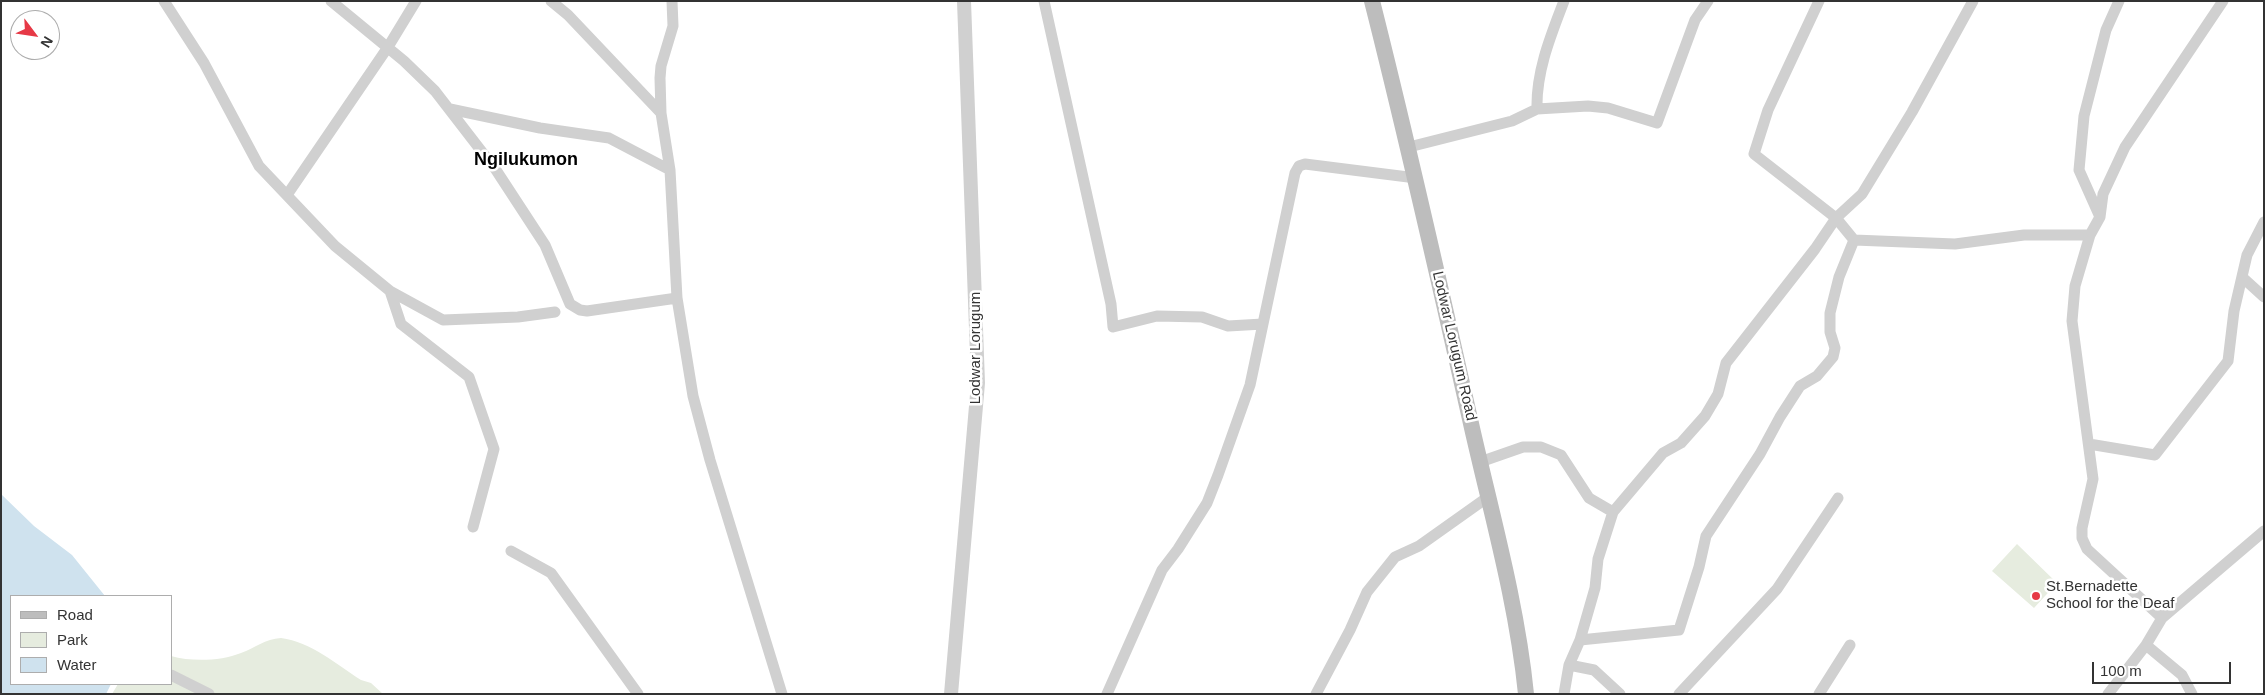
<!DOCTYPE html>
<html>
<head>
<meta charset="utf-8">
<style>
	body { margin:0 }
	#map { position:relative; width:2265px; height:695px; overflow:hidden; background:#fff; font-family:Helvetica,sans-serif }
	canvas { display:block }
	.frame { position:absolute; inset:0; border:2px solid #333; pointer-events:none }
	.legend { position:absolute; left:10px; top:595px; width:162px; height:90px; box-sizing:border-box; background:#fff; border:1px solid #adadad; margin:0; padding:6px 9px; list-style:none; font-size:15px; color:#333 }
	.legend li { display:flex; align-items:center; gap:10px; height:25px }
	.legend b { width:25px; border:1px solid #adadad }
	.north { position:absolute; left:10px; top:10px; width:50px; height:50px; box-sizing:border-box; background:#fff; border:1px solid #adadad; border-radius:50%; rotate:121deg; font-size:14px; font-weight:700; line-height:20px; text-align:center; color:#333 }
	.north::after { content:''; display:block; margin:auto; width:18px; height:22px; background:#e63946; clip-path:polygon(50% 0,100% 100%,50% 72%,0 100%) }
	.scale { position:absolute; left:2092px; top:662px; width:139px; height:22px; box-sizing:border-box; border:2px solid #333; border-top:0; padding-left:6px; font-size:15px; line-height:18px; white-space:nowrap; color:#333; -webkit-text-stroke:4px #fff; paint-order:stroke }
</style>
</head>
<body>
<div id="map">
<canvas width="2265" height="695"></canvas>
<div class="frame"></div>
<ul class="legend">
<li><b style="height:6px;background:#bdbdbd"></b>Road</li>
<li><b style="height:14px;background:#e6ecdf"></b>Park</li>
<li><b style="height:14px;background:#cfe2ee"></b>Water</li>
</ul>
<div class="north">N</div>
<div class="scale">100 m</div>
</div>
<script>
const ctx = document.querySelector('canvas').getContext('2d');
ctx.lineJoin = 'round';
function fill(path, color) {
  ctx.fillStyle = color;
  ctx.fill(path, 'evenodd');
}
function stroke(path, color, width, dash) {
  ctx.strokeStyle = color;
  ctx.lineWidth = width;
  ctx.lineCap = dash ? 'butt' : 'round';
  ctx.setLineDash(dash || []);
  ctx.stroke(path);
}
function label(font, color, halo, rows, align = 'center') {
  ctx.font = font + ' Helvetica,sans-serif';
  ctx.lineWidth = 5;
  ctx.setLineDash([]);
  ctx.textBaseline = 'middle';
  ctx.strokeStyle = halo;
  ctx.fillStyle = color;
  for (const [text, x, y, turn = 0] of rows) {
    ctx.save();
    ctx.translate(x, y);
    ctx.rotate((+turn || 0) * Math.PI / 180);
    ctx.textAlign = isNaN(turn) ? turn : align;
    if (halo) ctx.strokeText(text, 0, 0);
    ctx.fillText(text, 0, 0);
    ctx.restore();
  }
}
fill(new Path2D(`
	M2017,544L2057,583L2034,608L1992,571Z
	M281,638C311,642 336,664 361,680L371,683L383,694H112L118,684H171V656C192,662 221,661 241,653C255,648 265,639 281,638Z`), '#e6ecdf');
fill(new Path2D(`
	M1,494L34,526L72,555L105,596H11V684H111L106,694H1Z`), '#cfe2ee');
stroke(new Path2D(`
	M164,1L204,63L259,166L335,246L390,291L401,324L469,377L494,449L473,527
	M331,1L404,61L435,91L496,170L545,245L570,304L580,310L587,311L677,298
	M551,1L568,15L661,113
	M672,1L673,26L661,66L660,78L661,113L670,170L677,298L693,396L710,460L782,694
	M1044,1L1111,304L1113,327L1157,316L1202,317L1228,326L1263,324
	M1819,1L1768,110L1754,154L1836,218L1854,240L1955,244L2024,235H2090
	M450,109L540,128L609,138L670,170
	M1537,109C1536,71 1551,35 1564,1
	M1409,147L1512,121L1537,109L1588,106L1608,108L1657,123L1695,20L1708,1
	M287,195L388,47L416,1
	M2100,217L2079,170L2084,116L2106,30L2119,1
	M2242,277L2264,297
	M390,291L443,320L518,317L555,312
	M2089,444L2155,455L2228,361L2234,311L2247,255L2264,222
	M1480,462L1523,447H1541L1561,455L1589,498L1613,512
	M511,551L551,573L638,694
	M2162,618L2087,549L2082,538V528L2093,479L2072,321L2075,286L2090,235L2100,217L2103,194L2125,147L2223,1
	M1580,640L1679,630L1699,567L1706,536L1760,454L1780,417L1800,386L1817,376L1833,357L1835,348L1830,332V313L1839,277L1854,240
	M2146,645L2182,675L2192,694
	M1569,665L1594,670L1620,694
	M171,675L209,694
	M1107,694L1162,570L1178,549L1207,503L1218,475L1250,385L1295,173L1299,166L1305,164L1416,178
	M1316,694L1350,630L1367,592L1395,557L1419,546L1488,497
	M1564,694L1569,665L1580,640L1595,588L1598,559L1613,512L1663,453L1681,443L1705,416L1718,394L1726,363L1815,249L1836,218L1862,194L1912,112L1973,1
	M1679,694L1777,589L1838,498
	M1819,694L1850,645
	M2108,694L2146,645L2162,618L2264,531`), '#d0d0d0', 11);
stroke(new Path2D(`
	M951,694L978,383L964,1`), '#d0d0d0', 14);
stroke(new Path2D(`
	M1372,1C1408,143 1440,285 1472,428C1492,516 1517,604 1526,694`), '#bdbdbd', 16);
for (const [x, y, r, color] of [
	[2036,596,5,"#e63946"]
]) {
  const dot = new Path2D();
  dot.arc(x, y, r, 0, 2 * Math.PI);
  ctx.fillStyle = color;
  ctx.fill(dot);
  stroke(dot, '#fff', 2);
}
label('15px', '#333', '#fff', [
	["Lodwar Lorugum Road",1454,346,77],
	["Lodwar Lorugum",976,348,-90]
]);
label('15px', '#333', '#fff', [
	["St.Bernadette",2046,587],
	["School for the Deaf",2046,604]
], 'left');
label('bold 18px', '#000', '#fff', [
	["Ngilukumon",526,160]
]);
</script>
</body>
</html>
